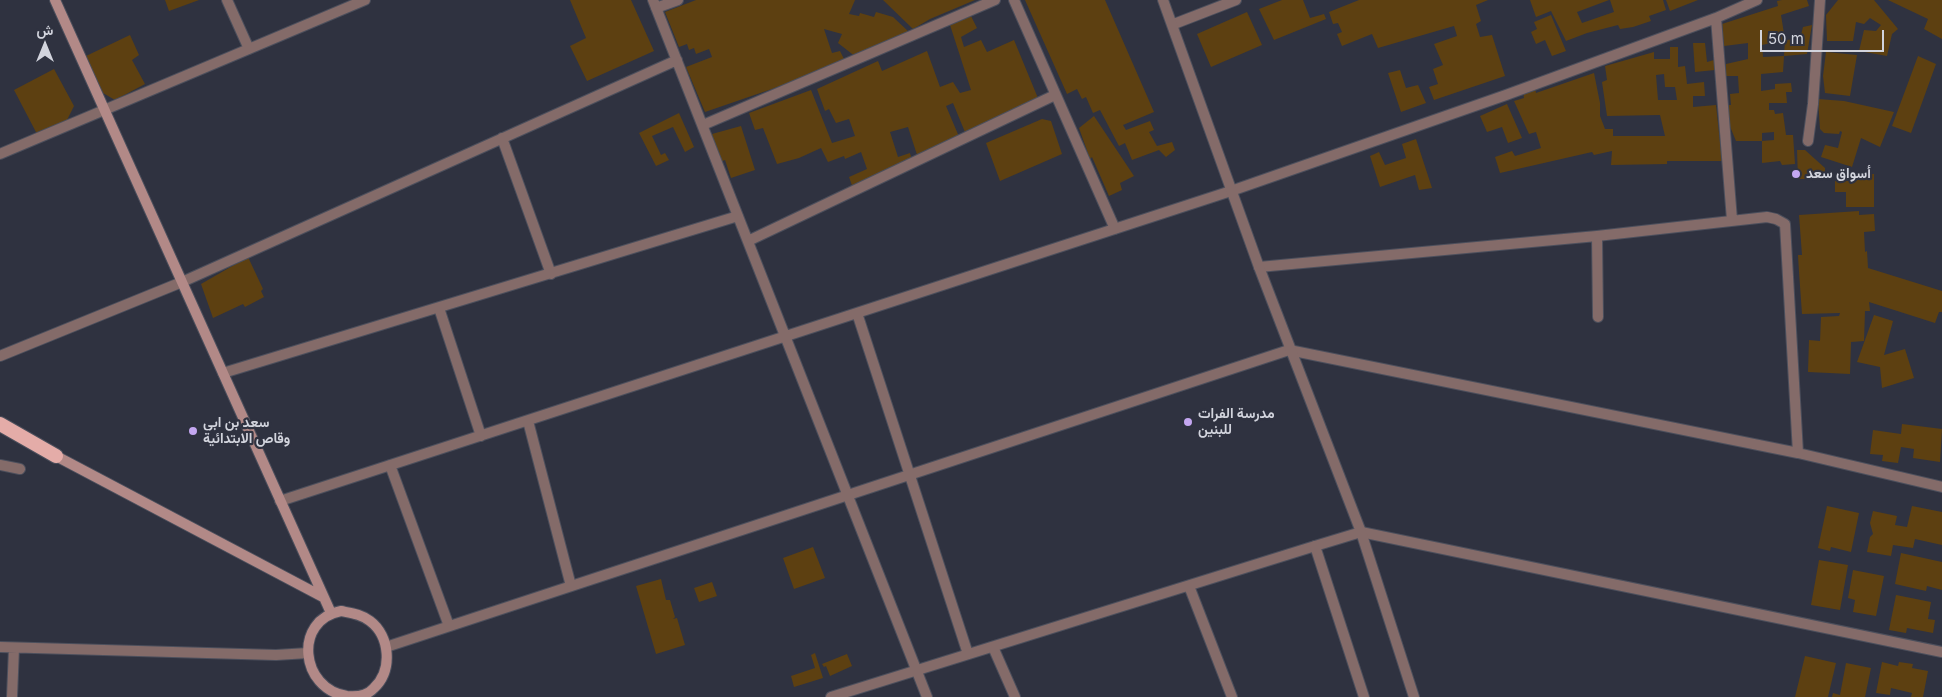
<!DOCTYPE html>
<html>
<head>
<meta charset="utf-8">
<style>
	body { margin:0 }
	#map { position:relative; width:1942px; height:697px; overflow:hidden; background:#2f3240; font-family:Inter,Vazirmatn,sans-serif }
	canvas { display:block }
	.north { position:absolute; left:20px; top:20px; width:50px; height:50px; -webkit-text-stroke:4px #2f3240; paint-order:stroke; rotate:0deg; font-size:14px; font-weight:700; line-height:20px; text-align:center; color:#d2d4dd }
	.north::after { content:''; display:block; margin:auto; width:18px; height:22px; background:#d2d4dd; clip-path:polygon(50% 0,100% 100%,50% 72%,0 100%) }
	.scale { position:absolute; left:1760px; top:30px; width:124px; height:22px; box-sizing:border-box; border:2px solid #d2d4dd; border-top:0; padding-left:6px; font-size:15px; line-height:18px; white-space:nowrap; color:#d2d4dd; -webkit-text-stroke:4px #2f3240; paint-order:stroke }
</style>
</head>
<body>
<div id="map">
<canvas width="1942" height="697"></canvas>
<div class="north">ش</div>
<div class="scale">50 m</div>
</div>
<script>
const ctx = document.querySelector('canvas').getContext('2d');
ctx.lineJoin = 'round';
function fill(path, color) {
  ctx.fillStyle = color;
  ctx.fill(path, 'evenodd');
}
function stroke(path, color, width, dash) {
  ctx.strokeStyle = color;
  ctx.lineWidth = width;
  ctx.lineCap = dash ? 'butt' : 'round';
  ctx.setLineDash(dash || []);
  ctx.stroke(path);
}
function label(font, color, halo, rows, align = 'center') {
  ctx.font = font + ' Inter,Vazirmatn,sans-serif';
  ctx.lineWidth = 4.5;
  ctx.setLineDash([]);
  ctx.textBaseline = 'middle';
  ctx.strokeStyle = halo;
  ctx.fillStyle = color;
  for (const [text, x, y, turn = 0] of rows) {
    ctx.save();
    ctx.translate(x, y);
    ctx.rotate((+turn || 0) * Math.PI / 180);
    ctx.textAlign = isNaN(turn) ? turn : align;
    if (halo) ctx.strokeText(text, 0, 0);
    ctx.fillText(text, 0, 0);
    ctx.restore();
  }
}
fill(new Path2D(`
	M165,0H199L169,11Z
	M570,0H631L654,51L587,81L570,46L586,38Z
	M696,0H855L849,14L859,16L860,13L874,17L876,12L893,17L909,32L856,57L838,43L842,34L824,29L832,53L840,51L845,61L801,79L705,112L686,67L712,57L709,49L696,54L694,48L689,50L687,44L679,47L665,12Z
	M883,0H975L930,19L913,29Z
	M1025,0H1105L1154,112L1123,125L1126,130L1150,121L1154,130L1149,132L1157,146L1172,142L1175,150L1166,157L1159,150L1132,160L1125,143L1119,146L1100,110L1093,113L1086,97L1082,99L1077,89L1067,94Z
	M1282,0H1303L1310,18L1324,14L1326,19L1274,40L1259,9Z
	M1359,0H1488L1476,5L1481,21L1476,24L1480,37L1492,35L1505,76L1434,100L1429,87L1438,84L1433,69L1443,65L1434,44L1457,36L1454,26L1378,48L1372,34L1342,46L1337,34L1342,32L1338,23L1333,24L1329,12Z
	M1530,0H1609L1577,12L1582,23L1614,12L1610,0H1663L1666,10L1649,16L1651,21L1633,27L1620,29L1618,25L1587,33L1566,41L1551,11L1536,17Z
	M1666,0H1698L1670,11Z
	M1782,0H1807L1809,6L1781,15L1785,40L1762,45L1763,57L1784,56L1785,40L1800,39L1803,27L1812,25L1807,54L1784,56L1783,72L1761,74V91L1775,89V84L1791,83L1792,92H1786L1787,103H1769V110H1774L1775,114L1783,113L1786,135H1793L1795,164L1782,165L1780,161L1762,163V141H1736L1729,124L1728,105H1731L1730,94L1739,93L1738,76H1726V64L1748,59V43L1724,46L1722,24L1778,6L1777,1ZM1774,132V140L1762,141V133Z
	M1838,0H1874L1898,29L1892,34L1887,56L1859,51L1864,30L1876,31L1881,25L1870,18L1864,24L1856,22L1853,41H1827L1826,15Z
	M1888,0H1942V39L1924,29L1928,19Z
	M1247,12L1262,45L1211,67L1197,34Z
	M1551,15L1566,51L1552,56L1545,40L1536,44L1531,32L1537,29L1534,22Z
	M971,16L977,28L961,37L964,47L981,40L987,52L1014,40L1040,103L967,137L953,103L946,106L960,139L919,161L908,127L890,132L898,157L910,153L913,164L855,194L849,177L867,169L861,152L845,159L844,156L828,162L821,148L799,158L777,164L763,128L755,130L749,113L811,90L832,143L855,136L849,119L836,123L829,109L825,111L817,89L878,61L882,71L927,51L940,87L953,82L960,93L971,90L950,25Z
	M130,35L139,55L132,60L145,84L115,100L103,93L86,56Z
	M1693,43H1705L1707,62L1714,60L1715,70L1695,72Z
	M1670,47H1678V67L1685,66L1687,84L1704,82L1705,96H1693V107L1716,105L1722,161H1667V164L1611,165L1612,151L1594,155L1592,152L1500,173L1495,157L1512,151L1515,156L1541,148L1536,132L1529,134L1514,101L1524,98L1523,92L1535,88L1536,93L1594,73L1600,103V116L1605,129H1613V136H1665L1660,115L1607,116L1602,82L1607,80L1605,66L1654,52V59H1670ZM1664,74L1665,87H1675L1677,100H1658L1656,75Z
	M1826,52L1857,55L1850,96L1825,93L1823,76Z
	M1918,56L1936,64L1911,133L1892,126Z
	M54,69L74,106L66,122L37,134L14,90Z
	M1400,70L1406,88L1418,85L1426,103L1401,112L1388,73Z
	M1818,99L1844,101L1894,112L1880,147L1861,138L1852,167L1821,157L1825,145L1838,148L1842,132L1840,131L1839,134L1824,133L1820,129Z
	M1507,104L1522,138L1508,143L1502,127L1487,132L1480,116Z
	M679,113L694,147L685,152L673,127L652,136L661,155L665,153L669,160L656,166L639,133Z
	M1094,116L1134,176L1120,183L1122,190L1109,196L1092,157L1090,159L1079,128Z
	M1042,119L1051,121L1062,154L1000,181L986,143Z
	M741,126L755,170L731,178L725,160L720,162L712,134Z
	M1416,139L1432,188L1419,190L1415,175L1380,187L1370,156L1379,152L1385,165L1406,158L1402,144Z
	M1797,150H1805L1825,168V179H1798Z
	M1854,174H1874V207H1846V192H1835V181H1854Z
	M1859,211V215L1874,214L1875,231L1864,232L1865,252L1867,251L1868,268L1942,291V312H1939L1935,323L1869,302L1870,311H1865L1864,341L1851,342L1850,374L1808,372L1809,340L1820,341L1821,317L1839,316L1840,313L1802,314L1799,272L1798,255H1802L1799,215Z
	M248,257L263,289L261,291L264,297L245,307L243,304L213,318L201,284Z
	M1874,315L1893,321L1884,355L1905,349L1914,378L1882,388L1880,367L1857,362Z
	M1902,424L1942,429L1940,462L1913,458L1914,449L1901,447L1898,463L1882,461L1883,455L1870,454L1873,430L1901,434Z
	M1827,506L1859,513L1851,552L1831,547L1830,551L1818,548Z
	M1912,506L1942,512V545L1915,539L1913,548L1893,545L1891,556L1867,552L1870,537L1873,534L1870,523L1873,511L1897,516L1895,525L1907,527Z
	M813,547L825,578L794,589L783,558Z
	M1901,553L1942,562V590L1927,586L1926,591L1895,584Z
	M1819,560L1848,565L1840,610L1811,605Z
	M1853,570L1884,576L1876,616L1853,612L1855,600L1848,598Z
	M661,579L666,600H670L675,617L673,619L677,618L685,645L656,654L636,586Z
	M712,582L717,596L699,602L694,588Z
	M1896,595L1931,602L1928,619L1935,620L1933,633L1907,628L1906,633L1889,630Z
	M815,653L823,678L794,687L791,676L815,668L811,655Z
	M847,654L852,666L830,676L826,666L824,667L822,664Z
	M1805,656L1836,663L1828,697H1795Z
	M1882,662L1898,666L1899,662L1913,664L1912,668L1928,671L1923,697H1911L1912,693L1891,688L1890,695L1876,693Z
	M1846,663L1871,668L1865,697H1832L1833,693L1840,695Z`), '#5d4011');
const minor = new Path2D(`
	M227,0L249,49
	M653,0L927,697
	M1014,0L1115,229
	M656,8L678,0
	M1716,18L1732,220
	M1174,24L1236,0
	M703,125L995,0
	M502,138L551,274
	M1808,141L1813,104L1820,0
	M0,154L365,0
	M1597,236L1598,317
	M748,241L1055,95
	M1259,267L1597,236L1767,217L1776,219L1785,224L1798,453
	M439,308L481,436
	M857,313L968,654
	M0,356L182,282L677,60
	M223,373L738,216
	M528,421L571,586
	M0,465L20,469
	M390,465L449,626
	M280,501L1231,191L1506,95L1716,18L1757,0
	M1361,532L1942,652
	M1189,586L1232,697
	M0,647L276,655L308,653
	M386,647L1289,350L1798,453L1942,487
	M993,647L1015,697
	M12,697L14,648
	M831,697L1315,546`);
const tertiary = new Path2D(`
	M1163,0L1259,267L1361,532L1414,697
	M1361,532L1315,546L1364,697`);
const secondary = new Path2D(`
	M55,0L331,613
	M56,456L323,597
	M341,611C351,613 361,614 370,621C390,636 393,670 374,688C367,696 357,697 347,696C300,689 293,620 341,611Z`);
const trunk = new Path2D(`
	M0,424L56,456`);
stroke(minor, '#4c4f5c', 12);
stroke(tertiary, '#4c4f5c', 12);
stroke(secondary, '#4c4f5c', 12);
stroke(trunk, '#4c4f5c', 16);
stroke(minor, '#846b69', 10);
stroke(tertiary, '#846b69', 10);
stroke(secondary, '#b28987', 10);
stroke(trunk, '#e4aca8', 14);
for (const [x, y, r, color] of [
	[1796,174,5,"#c4a7f1"],
	[1188,422,5,"#c4a7f1"],
	[193,431,5,"#c4a7f1"]
]) {
  const dot = new Path2D();
  dot.arc(x, y, r, 0, 2 * Math.PI);
  ctx.fillStyle = color;
  ctx.fill(dot);
  stroke(dot, '#2f3240', 2);
}
label('bold 14px', '#d2d4dd', '#2f3240', [
	["أسواق سعد",1806,174],
	["مدرسة الفرات",1198,414],
	["للبنين",1198,430],
	["سعد بن ابي",203,423],
	["وقاص الابتدائية",203,439]
], 'left');
</script>
</body>
</html>
